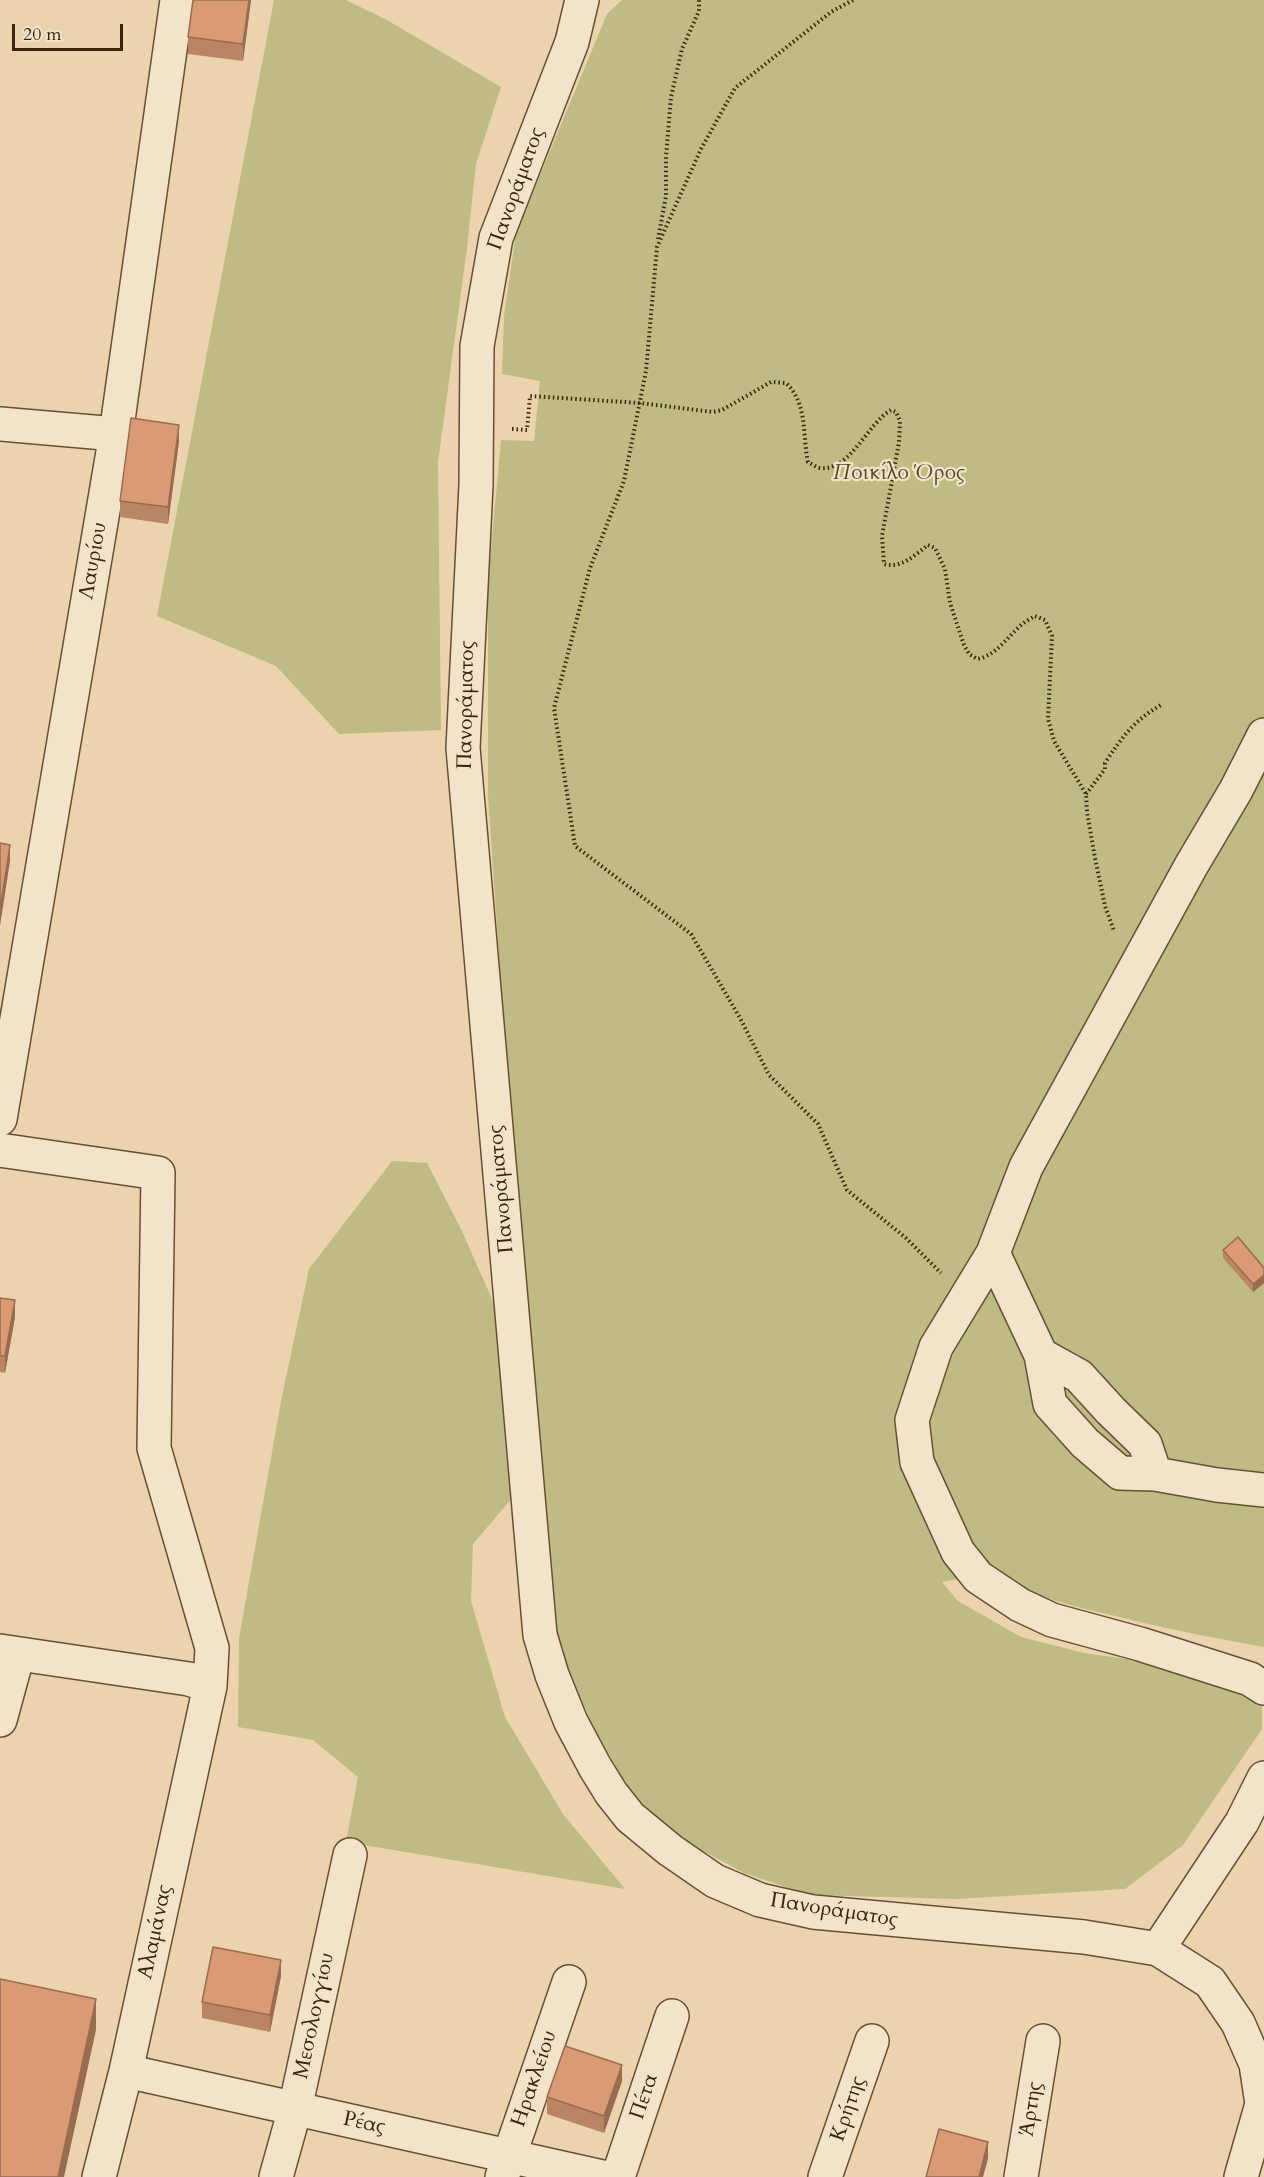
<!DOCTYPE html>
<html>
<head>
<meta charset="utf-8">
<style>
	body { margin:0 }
	#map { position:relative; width:1264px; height:2177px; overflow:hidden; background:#ebd4ad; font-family:Cardo,serif }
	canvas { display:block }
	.scale { position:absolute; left:12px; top:24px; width:111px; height:27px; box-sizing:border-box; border:3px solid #3a240a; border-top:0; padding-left:8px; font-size:18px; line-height:21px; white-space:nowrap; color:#3a240a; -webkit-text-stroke:4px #f2e3ca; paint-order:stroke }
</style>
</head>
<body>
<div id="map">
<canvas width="1264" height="2177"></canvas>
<div class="scale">20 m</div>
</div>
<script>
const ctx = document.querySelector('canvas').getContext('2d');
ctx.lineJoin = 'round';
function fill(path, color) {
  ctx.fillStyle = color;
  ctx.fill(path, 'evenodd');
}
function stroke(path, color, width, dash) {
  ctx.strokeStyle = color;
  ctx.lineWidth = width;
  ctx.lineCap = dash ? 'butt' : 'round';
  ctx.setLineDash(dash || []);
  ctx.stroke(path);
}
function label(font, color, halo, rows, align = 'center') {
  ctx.font = font + ' Cardo,serif';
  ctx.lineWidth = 4.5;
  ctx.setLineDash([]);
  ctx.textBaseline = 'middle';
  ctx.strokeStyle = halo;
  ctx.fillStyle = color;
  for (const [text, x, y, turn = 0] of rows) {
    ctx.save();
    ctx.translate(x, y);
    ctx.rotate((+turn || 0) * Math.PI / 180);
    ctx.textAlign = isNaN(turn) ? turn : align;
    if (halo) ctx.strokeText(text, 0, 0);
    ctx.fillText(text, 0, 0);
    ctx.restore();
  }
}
fill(new Path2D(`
	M274,0H346L387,20L501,87L476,164L467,248L438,462L441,730L339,734L276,666L157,616Z
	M622,0H1264V1647C1213,1638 1162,1628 1111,1615C1073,1606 1033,1598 1001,1572L942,1582L958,1601L1021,1637L1084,1653L1183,1667L1243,1687L1262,1703V1729L1183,1845L1125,1889L957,1899L810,1895L744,1873L679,1838L631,1793L594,1728L561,1654L545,1587L532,1433L488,796V582L501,440L534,441L540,381L502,374L504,316L516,233L607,14Z
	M392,1161L427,1163L461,1229L495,1306L513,1497L473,1544L471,1601L505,1717L563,1814L625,1889L346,1842L358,1777L313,1740L238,1727L239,1638L282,1396L309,1269Z`), '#bfbb84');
const street = new Path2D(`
	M582,0L572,42L496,238L477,346L476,485L463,748L540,1635L552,1675L571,1722L595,1767L611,1793L630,1817L670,1850L715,1881L760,1900L813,1912L1084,1937L1158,1949L1210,1982L1238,2023L1256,2064L1262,2104L1241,2177
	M0,424L116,434
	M1264,735L1236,790L1191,866L1026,1167L993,1253L936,1347L912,1420L917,1462L958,1552L978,1577L1020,1605L1052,1620L1140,1644L1250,1679L1264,1688
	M0,1119L116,434L177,0
	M0,1150L158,1173L154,1448L212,1648L210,1686L126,2071L99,2177
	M993,1253L1041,1355L1050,1404L1085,1443L1120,1473L1155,1474L1217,1485L1264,1490
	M1041,1355L1079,1376L1111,1411L1145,1444L1155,1474
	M0,1651L189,1679L210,1686
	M0,1720L18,1654
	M1158,1949L1242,1822L1264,1778
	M126,2071L603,2177
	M276,2177L295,2109L350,1855
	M502,2177L569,1982
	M618,2177L672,2016
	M825,2177L872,2041
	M1021,2177L1043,2041`);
stroke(street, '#665033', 36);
stroke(new Path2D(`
	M853,0L831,12L735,88L701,149L657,247L646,371L624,481L590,568L554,708L575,846L691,934L740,1018L769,1075L818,1124L847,1190L906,1238L941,1273
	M658,239L666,196V157L671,97L682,49L699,11V0
	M512,429L527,430L530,396L640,403L713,412L722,410L771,382L786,383C808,404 802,434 808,462C812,464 817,468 821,468C850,471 868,423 891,410L896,412L900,421L899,442L882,536L884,564C901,569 915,555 928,545L935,548L945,569L950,603L964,645L969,654L977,659C995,656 1006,639 1019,627C1024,622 1030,619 1035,616L1045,620L1052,636L1048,719L1054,741L1086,794L1087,812L1095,858L1105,906L1114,931
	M1086,794L1105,769V763C1122,737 1135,719 1163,704`), '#3a240a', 4, [1.5, 3]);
stroke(street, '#f2e3ca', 33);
fill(new Path2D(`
	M193,0H251L243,61L188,54V37Z
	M179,441L168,524L120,517V501Z
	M1223,1250L1264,1268V1283L1253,1292L1223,1258Z
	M0,1298L15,1317L5,1373L0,1372Z
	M281,1976L270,2032L202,2018V2002Z
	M622,2081L604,2133L547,2114V2097Z`), '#bb8464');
fill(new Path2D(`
	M249,0H251L243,61V44Z
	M179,425V441L168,524V507Z
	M10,845V861L0,926V910Z
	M1264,1275V1283L1253,1292V1284Z
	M15,1300V1317L5,1373V1356Z
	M281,1960V1976L270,2032V2015Z
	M96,1999V2030L64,2177H58Z
	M622,2065V2081L604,2133V2116Z
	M988,2142V2159L983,2177H979Z`), '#986c51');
const building = new Path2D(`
	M193,0H249L243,44L188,37Z
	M131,418L179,425L168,507L120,501Z
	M0,843L10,845L0,910Z
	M1238,1237L1264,1268V1275L1253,1284L1223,1250Z
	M0,1298L15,1300L5,1356H0Z
	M213,1947L281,1960L270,2015L202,2002Z
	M0,1979L96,1999L58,2177H0Z
	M565,2046L622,2065L604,2116L547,2097Z
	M939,2129L988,2142L979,2177H926Z`);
fill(building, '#d99a74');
stroke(building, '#986c51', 1.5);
label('21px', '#3a240a', '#f2e3ca', [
	["Πανοράματος",517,189,-70],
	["Λαυρίου",94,561,-80],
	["Πανοράματος",467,705,-89],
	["Πανοράματος",502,1189,-95],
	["Πανοράματος",834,1911,9],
	["Αλαμάνας",156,1932,-78],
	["Μεσολογγίου",315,2016,-78],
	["Ηρακλείου",535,2079,-71],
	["Πέτα",645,2097,-71],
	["Κρήτης",849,2109,-71],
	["Άρτης",1032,2109,-81],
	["Ρέας",364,2124,12]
]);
label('italic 21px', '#5b4a28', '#f2e3ca', [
	["Ποικίλο Όρος",899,474]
]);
</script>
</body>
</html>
